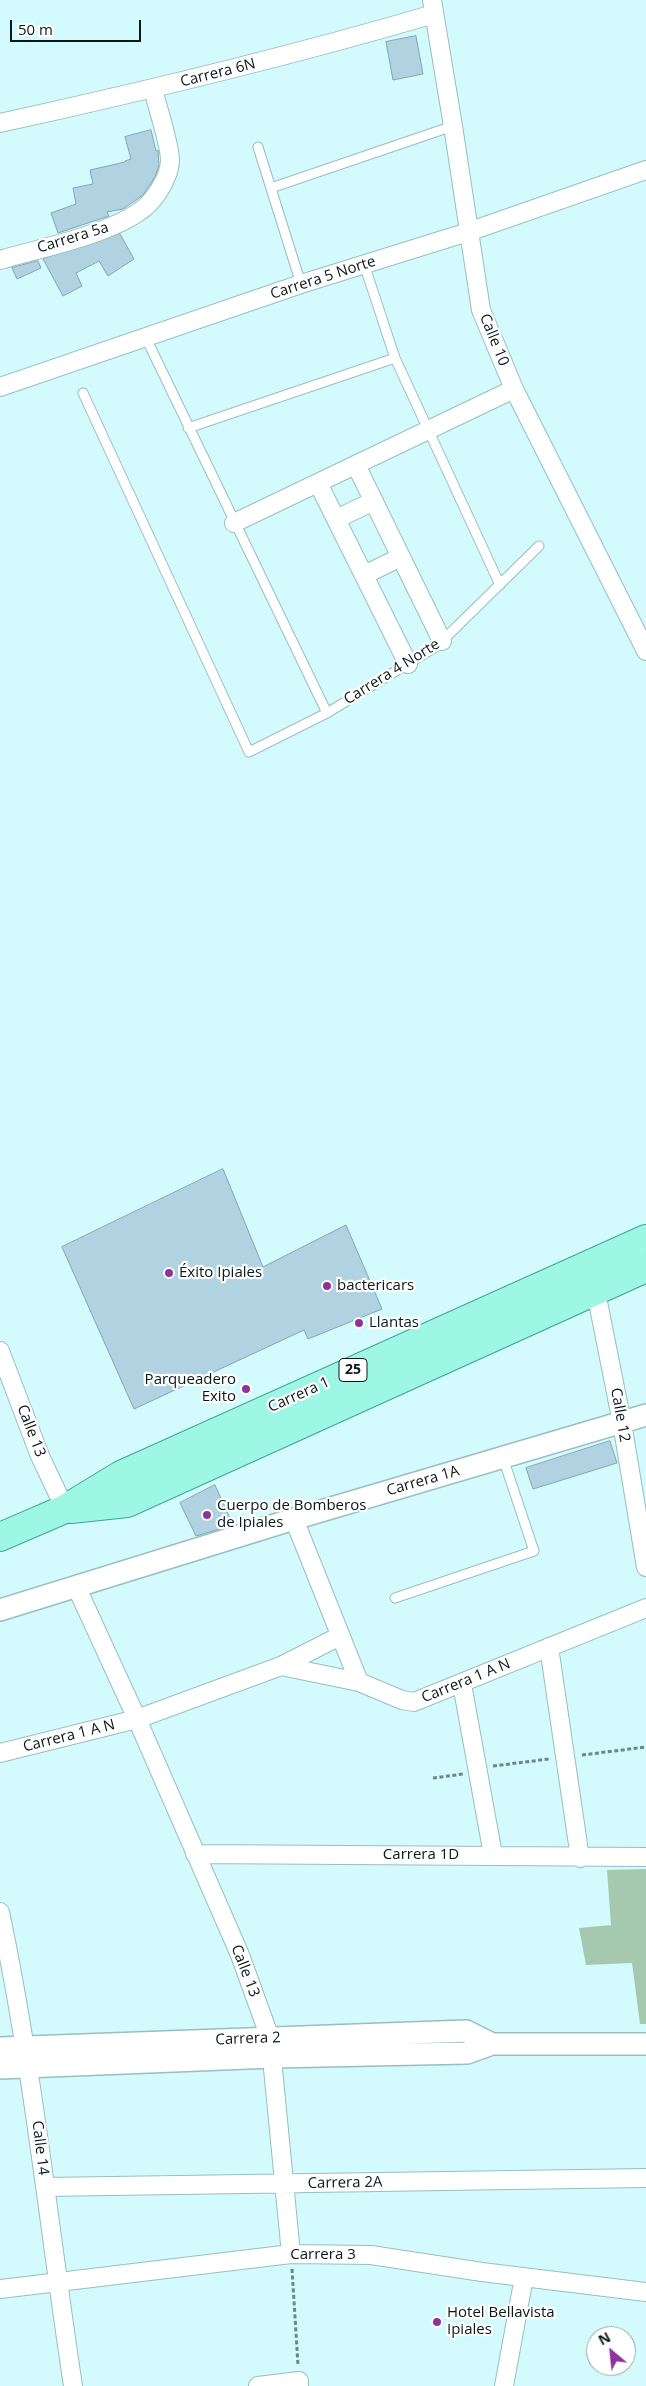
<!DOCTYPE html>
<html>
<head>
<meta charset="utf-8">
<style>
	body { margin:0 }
	#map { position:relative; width:646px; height:2386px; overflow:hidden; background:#d3fbfd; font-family:"Open Sans",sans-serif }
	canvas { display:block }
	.north { position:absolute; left:586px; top:2326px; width:50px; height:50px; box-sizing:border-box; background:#fff; border:1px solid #9da3a3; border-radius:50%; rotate:332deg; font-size:14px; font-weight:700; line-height:20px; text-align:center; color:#091818 }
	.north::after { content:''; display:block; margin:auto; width:18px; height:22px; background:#8e329d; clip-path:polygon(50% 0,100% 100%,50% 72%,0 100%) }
	.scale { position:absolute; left:10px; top:20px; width:131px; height:22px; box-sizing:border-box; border:2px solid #091818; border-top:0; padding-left:6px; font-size:15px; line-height:18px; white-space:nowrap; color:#091818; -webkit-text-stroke:4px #fff; paint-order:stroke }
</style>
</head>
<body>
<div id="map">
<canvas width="646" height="2386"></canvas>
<div class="north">N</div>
<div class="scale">50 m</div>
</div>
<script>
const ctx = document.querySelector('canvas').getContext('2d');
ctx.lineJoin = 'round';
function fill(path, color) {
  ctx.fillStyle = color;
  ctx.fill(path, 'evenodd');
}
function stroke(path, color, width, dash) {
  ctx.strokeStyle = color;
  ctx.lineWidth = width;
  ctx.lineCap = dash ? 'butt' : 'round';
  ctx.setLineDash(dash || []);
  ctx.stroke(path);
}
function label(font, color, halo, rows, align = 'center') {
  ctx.font = font + ' "Open Sans",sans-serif';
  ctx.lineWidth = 4.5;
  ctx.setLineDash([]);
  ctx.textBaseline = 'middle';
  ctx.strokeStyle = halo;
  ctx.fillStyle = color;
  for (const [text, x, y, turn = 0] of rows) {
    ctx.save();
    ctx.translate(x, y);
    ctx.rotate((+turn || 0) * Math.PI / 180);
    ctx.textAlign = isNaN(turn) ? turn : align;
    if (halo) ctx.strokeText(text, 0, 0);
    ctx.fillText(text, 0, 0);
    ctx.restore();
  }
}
fill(new Path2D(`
	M646,1869V2024H640L632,1963L586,1965L579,1928L611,1925L607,1870Z`), '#a4c9ae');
const building = new Path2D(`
	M416,36L423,74L393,80L386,42Z
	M151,130L156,151L158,150L159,165L155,177L143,195L123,209L107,212L109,216L58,233L51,213L76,204L73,188L93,184L90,170L125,162V161L131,159L125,137Z
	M120,234L134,259L108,276L99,261L76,273L82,286L63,296L43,259Z
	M38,261L41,268L17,279L12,268Z
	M223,1169L263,1267L346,1225L382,1309L308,1339L304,1330L134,1409L62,1247Z
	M610,1441L617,1463L533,1489L526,1468Z
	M215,1485L233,1525L196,1536L180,1503Z`);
fill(building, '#b1d3e1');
stroke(building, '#84a4b2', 1);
const service = new Path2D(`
	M258,147L301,284
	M271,188L453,126
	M364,264L395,358L500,585
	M146,338L327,713
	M83,393L249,752L327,713L437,646L539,546
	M188,428L395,358
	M395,1598L534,1551L503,1458`);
const minor = new Path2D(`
	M432,0L453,126L481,310L514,389L646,651
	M0,123C146,91 291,56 434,14
	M0,260C41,248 107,235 140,211C154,202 170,177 170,160C170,145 157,106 153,89
	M0,387L301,284L468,232L646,170
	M356,465L442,641
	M318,483L408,664
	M336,519L374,501
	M234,523L514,389
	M364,575L401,557
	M594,1282L622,1423L646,1567
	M0,1351L40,1456L65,1509
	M294,1519L359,1682
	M76,1586L137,1719L240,1955L270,2038L291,2254
	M549,1647L580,1858
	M281,1666L359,1682L402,1700L414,1702L646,1608
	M462,1684L493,1855
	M0,1753L137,1719L281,1666L340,1636
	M195,1854L646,1857
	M0,1912C33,2069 49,2228 73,2386
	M45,2187L646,2178
	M0,2289L291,2254L371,2255L482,2272L646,2292
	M258,2386L299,2381V2386
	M504,2386L524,2277`);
const tertiary = new Path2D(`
	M0,1610L294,1519L646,1415
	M0,2048L466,2031L492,2044
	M0,2068L273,2057L467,2053L492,2044H646`);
const primary = new Path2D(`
	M71,1509L127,1503L646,1268
	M0,1537L65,1509L121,1475L646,1239`);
stroke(service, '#98bec0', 11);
stroke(minor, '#98bec0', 20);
stroke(tertiary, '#98bec0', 24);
stroke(primary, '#40a592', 30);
stroke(new Path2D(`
	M582,1755L646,1747
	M493,1766L549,1759
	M433,1778L463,1774
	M292,2269L298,2365`), '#6c8788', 3, [4, 2.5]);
stroke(service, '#fff', 9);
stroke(minor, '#fff', 18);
stroke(tertiary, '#fff', 21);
stroke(primary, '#9ef7e5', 28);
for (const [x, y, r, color] of [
	[169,1273,5,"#8e329d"],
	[327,1286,5,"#8e329d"],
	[359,1323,5,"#8e329d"],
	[246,1389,5,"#8e329d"],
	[207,1515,5,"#8e329d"],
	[437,2322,5,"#8e329d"]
]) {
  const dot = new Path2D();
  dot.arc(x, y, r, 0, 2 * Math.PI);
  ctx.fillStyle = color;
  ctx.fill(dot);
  stroke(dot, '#fff', 2);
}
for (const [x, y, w] of [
	[353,1370,28]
]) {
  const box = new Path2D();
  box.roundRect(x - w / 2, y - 11.5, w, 23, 4);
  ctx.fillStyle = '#fff';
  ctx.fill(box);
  stroke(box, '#091818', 1);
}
label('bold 14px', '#091818', null, [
	["25",353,1370]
]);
label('15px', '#091818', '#fff', [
	["Carrera 6N",218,73,-14],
	["Carrera 5a",73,238,-17],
	["Carrera 5 Norte",323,278,-18],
	["Calle 10",494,340,68],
	["Carrera 4 Norte",392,672,-32],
	["Carrera 1",299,1395,-24],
	["Calle 12",620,1415,80],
	["Calle 13",31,1431,69],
	["Carrera 1A",423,1481,-16],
	["Carrera 1 A N",466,1681,-22],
	["Carrera 1 A N",69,1736,-14],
	["Carrera 1D",421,1855],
	["Calle 13",245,1971,69],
	["Carrera 2",248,2039,-2],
	["Calle 14",40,2148,83],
	["Carrera 2A",345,2183,-1],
	["Carrera 3",323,2255]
]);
label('15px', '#091818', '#fff', [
	["Éxito Ipiales",179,1273],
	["bactericars",337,1286],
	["Llantas",369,1323],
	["Parqueadero",236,1380,"right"],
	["Exito",236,1397,"right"],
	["Cuerpo de Bomberos",217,1506],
	["de Ipiales",217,1523],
	["Hotel Bellavista",447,2313],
	["Ipiales",447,2330]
], 'left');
</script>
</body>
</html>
